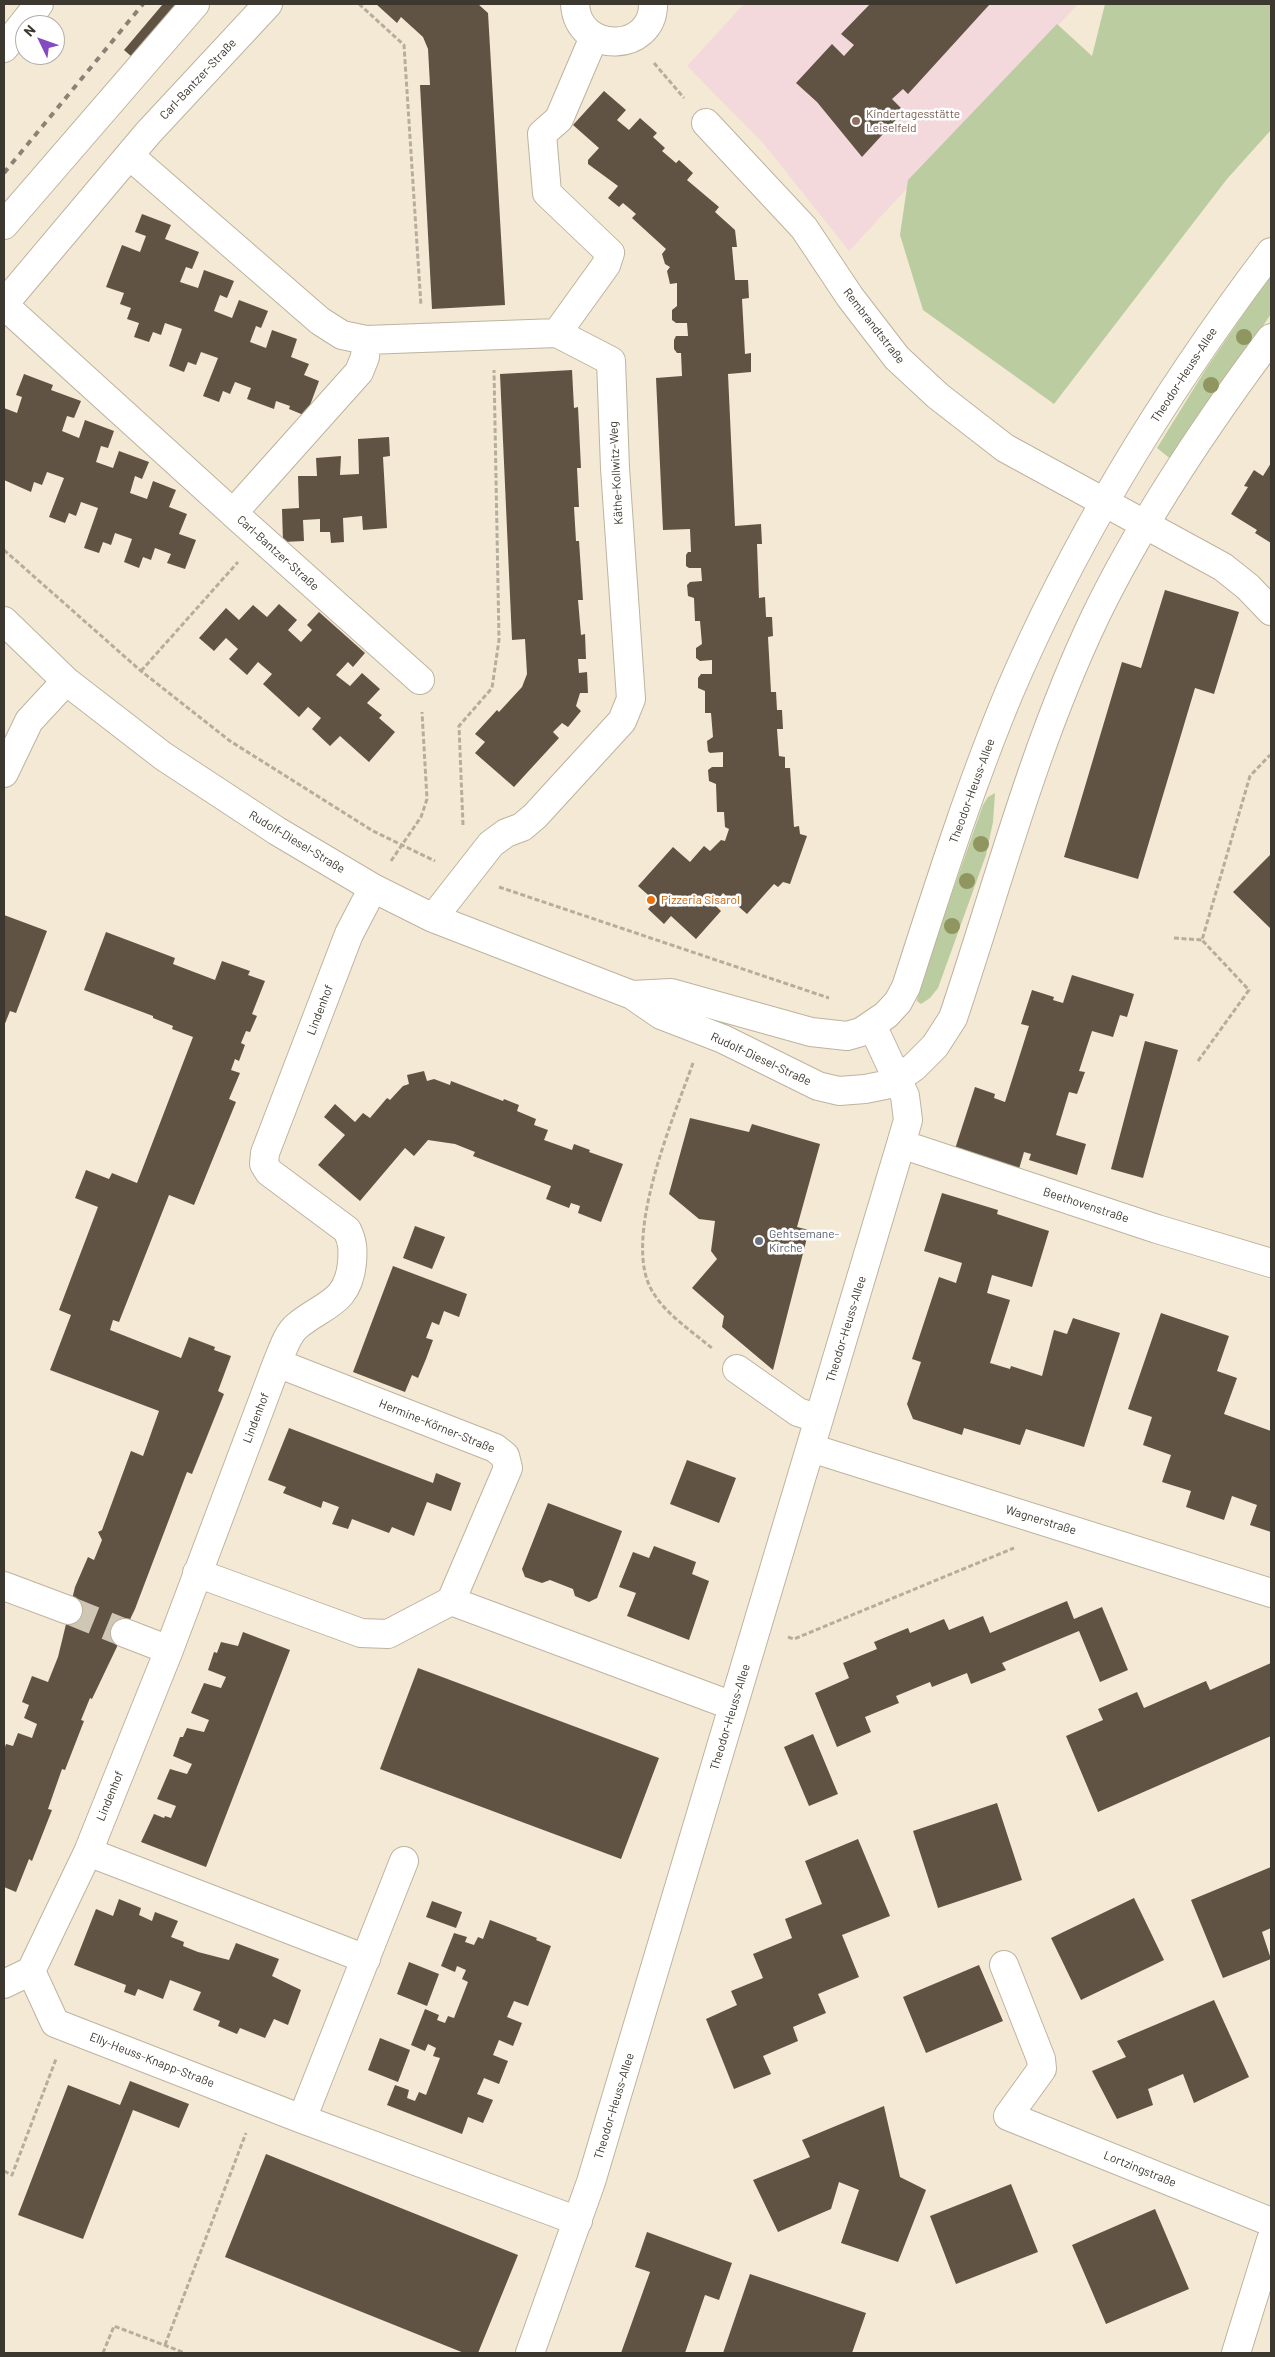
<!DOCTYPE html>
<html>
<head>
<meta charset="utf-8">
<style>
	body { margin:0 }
	#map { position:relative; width:1275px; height:2357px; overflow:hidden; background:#f4e9d4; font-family:Barlow,sans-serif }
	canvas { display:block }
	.frame { position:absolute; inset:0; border:5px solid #3c382f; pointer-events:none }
	.north { position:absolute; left:15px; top:15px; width:50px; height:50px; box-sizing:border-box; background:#fff; border:1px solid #b1afac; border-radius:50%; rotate:312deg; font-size:14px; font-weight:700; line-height:20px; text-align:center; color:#3c382f }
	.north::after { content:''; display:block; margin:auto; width:18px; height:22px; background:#844bc1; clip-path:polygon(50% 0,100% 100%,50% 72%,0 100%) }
</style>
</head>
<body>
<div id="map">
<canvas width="1275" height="2357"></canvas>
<div class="frame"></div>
<div class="north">N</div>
</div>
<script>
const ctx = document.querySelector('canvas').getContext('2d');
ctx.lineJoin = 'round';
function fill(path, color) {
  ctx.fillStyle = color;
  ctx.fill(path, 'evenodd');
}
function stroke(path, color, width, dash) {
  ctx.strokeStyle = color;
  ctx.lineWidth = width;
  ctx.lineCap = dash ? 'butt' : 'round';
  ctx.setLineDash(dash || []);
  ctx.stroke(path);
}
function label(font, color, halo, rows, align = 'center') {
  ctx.font = font + ' Barlow,sans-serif';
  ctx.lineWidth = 5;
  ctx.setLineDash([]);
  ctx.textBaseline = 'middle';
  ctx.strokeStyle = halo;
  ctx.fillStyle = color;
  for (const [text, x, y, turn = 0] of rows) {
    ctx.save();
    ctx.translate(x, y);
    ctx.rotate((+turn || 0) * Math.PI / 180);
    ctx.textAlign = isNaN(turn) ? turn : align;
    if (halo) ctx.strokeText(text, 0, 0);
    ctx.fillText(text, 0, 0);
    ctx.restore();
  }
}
fill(new Path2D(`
	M744,4H1078L849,251L763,143L687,66Z`), '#f3d9dc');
fill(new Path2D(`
	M1105,4H1271V130L1227,179L1054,404L923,310L900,235L908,180L1057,24L1092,56Z
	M1271,274V314L1172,460L1157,448L1206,369Z
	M995,793L993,822L986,855L938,988L930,998L921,1004L917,1001L919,987L983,805L988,797Z`), '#bbcca0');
fill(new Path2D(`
	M163,4H176L132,57L124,50Z
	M376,4H478L488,13L505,305L432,309L420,85H430L428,49L423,37L401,17L397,23Z
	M870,4H990L908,94L903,89L892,99L904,111L862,157L817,102L796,83L832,44L844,56L854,45L841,34Z
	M604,91L626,110L617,120L629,130L640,118L657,133L653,137L665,148L662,151L676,163L679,160L693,173L687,180L719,207L715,212L735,230L737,247H732L735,280H748L749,298L742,299L745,354L751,353V372L728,374L735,526L761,524L762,544H757L759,598L765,597L766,617H772L773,636L768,637L771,692H776L777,710H782L783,729H777L779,756L785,757V768H790L794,827L799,826L800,834L807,836L790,884L783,882L778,887L774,884L747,914L723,893L714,904L721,911L696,939L671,916L664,924L648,909L655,901L638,886L673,847L690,862L704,846L710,851L721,840L725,841L729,829L725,827L724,812H717L716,784L709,781L708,770L712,767H723V752L710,753L708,751L707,741L713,737L711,713H705V691L698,688V678L701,674H712V660L700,661L696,658V648L702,644L700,621H695L694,598L688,596L687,585L690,582L702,581L701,568H689L686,566V555L688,552H691L690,529L663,530L656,378L682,376L681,353H677L674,349V340L676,336H688L687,323H676L672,320V310L677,306V283L670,284L667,271L670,267L665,264L662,254L666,249L632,218L636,214L623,203L619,207L608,198L618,186L588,164V160L599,148L573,125Z
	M142,214L171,225L165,239L199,252L192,269L186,267L180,282L198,288L204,270L234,281L227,298L220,295L214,311L232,318L239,300L268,311L261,328L256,326L250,342L266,348L272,330L297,339L291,357L309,364L304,375L319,381L306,416L289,409L290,406L276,401L274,409L247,399L251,388L235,382L230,394L223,391L219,402L203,396L218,358L201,352L196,365L188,362L184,372L169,366L182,329L165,323L161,335L153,332L149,342L134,337L139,323L127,319L131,308L120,304L124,293L106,287L122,245L140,252L146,236L135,232Z
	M572,370L574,408L578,407L581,468H577L579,507H574L576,541H579L583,600H578L581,635L585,634L586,659H578L579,673L587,672L588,693H580L576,706L581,711L568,727L562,723L553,732L559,738L514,787L475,753L485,742L475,734L497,710L499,712L522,687L527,674L525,639L512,640L500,374Z
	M24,374L53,385L51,390L81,401L74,418L67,416L62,431L79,438L85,420L114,431L108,448L101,446L96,462L113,468L119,451L149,462L142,479L135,476L130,493L147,499L153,481L176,490L169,507L187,514L179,534L196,540L185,569L167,563L171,554L155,548L151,560L143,557L139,568L124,562L132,539L115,533L111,545L103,542L99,553L84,548L98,508L81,502L76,516L69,513L65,523L49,517L64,478L47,472L42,485L34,482L31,492L4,480V408L17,413L22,397L16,395Z
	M389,437L390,456L383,457L387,528L363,530L362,516L343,518L344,542L331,543L330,532H320V519L303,520L304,541L283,542L282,509L299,508L298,476H317L316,458L341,456L340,475L359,474L358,439Z
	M1271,463V543L1255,533L1257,530L1231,514L1248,487L1244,486L1254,470L1263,476Z
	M1165,590L1239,612L1214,694L1195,688L1138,879L1064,857L1122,662L1141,668Z
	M279,604L297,620L288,630L301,642L312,630L307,625L319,612L365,653L353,667L348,662L336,675L350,686L362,673L380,689L367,703L382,715L379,718L395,732L369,762L340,736L330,746L312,729L321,718L308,707L299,717L263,684L272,674L258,662L247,675L229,659L238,649L226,638L214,651L199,638L226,608L239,620L253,605L267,617Z
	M1271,854V929L1233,892Z
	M4,915L47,931L16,1013L10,1011L4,1026Z
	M106,932L175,958L173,964L215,980L222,961L250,971L248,975L265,981L252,1014L257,1016L250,1032L246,1031L241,1043L245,1045L239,1061L235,1059L231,1070L240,1073L229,1099L236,1102L194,1205L169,1195L119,1322L113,1320L110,1330L181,1358L189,1337L215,1347L214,1350L231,1356L218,1391L224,1394L192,1474L187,1472L135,1609L92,1699L90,1698L81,1720L84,1721L65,1770L62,1769L48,1809L52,1810L32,1861L29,1859L16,1892L4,1887V1750L6,1744L13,1746L18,1733L32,1738L37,1724L24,1718L29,1705L22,1702L32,1676L48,1682L58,1657L75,1587L88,1557L94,1560L102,1540L98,1532L102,1530L131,1451L143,1456L159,1411L50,1370L71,1315L59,1310L98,1207L75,1198L86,1170L109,1179L112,1173L137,1183L193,1037L172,1029L173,1026L153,1018V1016L84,990Z
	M1072,975L1134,994L1127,1017L1120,1015L1113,1037L1092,1031L1079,1071L1085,1072L1077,1094L1069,1092L1056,1135L1086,1144L1077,1175L1029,1160L1031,1154L1024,1152L1019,1169L955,1149L975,1087L995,1094L994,1098L1005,1102L1029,1026L1021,1024L1032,990L1054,997L1053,1000L1063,1003Z
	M1145,1041L1178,1050L1143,1178L1111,1169Z
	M424,1071L427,1081L434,1079L450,1085L451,1081L503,1101L504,1099L519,1105L517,1111L536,1119L534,1125L548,1130L544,1140L572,1150L574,1144L590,1150L589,1152L623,1164L601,1222L578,1213L580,1206L571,1203L569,1208L546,1199L551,1186L473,1156L475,1152L455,1144L428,1140L414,1156L405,1148L360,1201L318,1165L345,1135L324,1117L335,1104L355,1122L363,1113L370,1118L387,1098L390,1100L403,1086L409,1084L407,1075Z
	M690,1118L749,1132L752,1124L820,1144L797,1227L809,1230L773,1370L722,1327L724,1316L692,1288L717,1259L711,1251L715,1221L699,1219L669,1194Z
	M942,1193L998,1210L997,1214L1049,1231L1032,1287L992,1275L987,1293L1010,1300L990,1363L1010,1369L1011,1366L1042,1376L1054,1330L1067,1334L1073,1318L1120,1333L1084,1447L1026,1429L1020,1445L964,1428L962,1435L913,1419L907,1404L921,1362L912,1359L939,1277L956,1283L962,1263L924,1251Z
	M415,1226L445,1237L432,1269L403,1258Z
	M393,1266L467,1294L459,1317L444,1311L439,1325L432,1322L426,1338L433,1340L426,1359L418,1378L412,1375L405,1392L353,1372Z
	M1161,1313L1229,1336L1217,1371L1237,1378L1224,1414L1271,1431V1532L1250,1525L1257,1505L1232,1496L1224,1520L1186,1507L1191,1491L1162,1482L1171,1455L1143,1445L1152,1417L1128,1409Z
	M289,1428L433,1483L436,1473L461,1483L451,1511L427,1502L414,1536L392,1527L389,1533L352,1519L348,1529L332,1524L339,1507L323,1501L321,1508L283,1493L286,1487L268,1480Z
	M687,1460L736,1478L719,1523L670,1504Z
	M548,1503L622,1531L597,1598L589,1602L575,1596L573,1589L550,1580L542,1583L525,1577L522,1569Z
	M654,1546L696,1562L692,1574L709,1581L689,1640L627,1616L636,1593L619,1587L633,1552L649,1558Z
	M1067,1601L1074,1619L1102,1607L1128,1670L1100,1682L1079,1631L1002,1663L1006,1670L971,1684L967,1673L932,1687L930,1682L896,1696L899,1703L865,1717L871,1732L837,1747L815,1693L849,1678L843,1663L877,1649L874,1642L908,1628L910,1633L944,1619L949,1630L983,1616L990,1633Z
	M243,1632L290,1650L206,1867L141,1842L154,1814L164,1818L165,1816L171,1818L176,1806L157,1799L170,1769L187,1774L192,1764L173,1756L180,1737H183L187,1728L204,1732L209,1720L191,1713L204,1683L221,1688L226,1677L208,1670L214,1652L217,1653L221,1642L238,1646Z
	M1271,1663V1736L1098,1812L1066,1736L1103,1720L1098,1709L1137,1692L1144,1708L1206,1681L1210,1690Z
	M418,1668L659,1758L621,1859L380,1769Z
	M813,1734L838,1794L809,1806L784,1747Z
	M997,1803L1022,1880L938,1908L913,1831Z
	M858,1839L890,1916L842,1935L859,1977L818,1994L826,2013L793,2027L798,2041L763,2056L771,2074L734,2089L706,2019L737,2005L731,1991L763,1978L753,1954L792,1938L785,1919L822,1904L805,1861Z
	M1271,1867V1928L1262,1932L1271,1959L1223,1978L1191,1900Z
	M1134,1898L1164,1960L1081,2000L1051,1938Z
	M119,1899L141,1908L139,1915L152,1921L155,1912L178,1921L171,1937L184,1942L183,1946L198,1952L229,1960L236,1943L279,1959L272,1976L301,1990L288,2025L274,2019L265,2038L240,2028L237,2034L218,2026L220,2021L193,2010L201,1992L170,1980L163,1999L138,1989L135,1996L124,1992L126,1985L74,1965L96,1909L113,1916Z
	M432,1901L462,1912L456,1928L426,1917Z
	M490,1920L537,1938L536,1940L551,1946L528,2006L514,2001L507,2017L522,2023L513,2046L499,2040L493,2055L508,2061L499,2084L484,2078L477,2094L493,2100L483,2123L468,2117L462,2134L387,2105L395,2085L409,2090L407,2098L415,2101L419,2092L426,2095L440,2058L433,2056L436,2048L428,2044L425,2051L411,2045L425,2009L439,2015L437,2020L445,2023L448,2016L454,2018L468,1982L462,1979L466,1970L457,1966L455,1972L441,1966L454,1933L467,1937L465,1942L474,1945L478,1937L483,1939Z
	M409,1962L439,1974L427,2006L397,1994Z
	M979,1965L1003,2021L926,2053L903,1997Z
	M1214,2000L1249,2077L1194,2103L1183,2074L1148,2089L1153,2105L1117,2119L1092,2071L1126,2057L1117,2041Z
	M380,2038L410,2050L398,2082L368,2070Z
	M130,2081L189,2104L179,2128L133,2110L83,2239L18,2215L68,2085L120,2105Z
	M884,2106L900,2177L926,2190L898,2262L841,2243L859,2190L839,2182L831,2209L778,2232L753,2180L810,2157L802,2140Z
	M266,2154L518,2255L478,2353H464L225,2257Z
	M1011,2184L1038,2252L956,2284L930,2216Z
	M1155,2209L1189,2289L1106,2324L1072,2245Z
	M647,2232L732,2263L719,2300L705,2295L685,2353H621L650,2272L635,2267Z
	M750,2274L866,2313L852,2353H723Z`), '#615344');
stroke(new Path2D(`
	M68,1610L125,1633`), '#cfc6b3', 28, [28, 14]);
const minor = new Path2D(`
	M575,4C578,56 654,52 653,4
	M4,48L39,4
	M706,123L804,228L850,297L897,358L938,396L1005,448L1223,567L1248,587L1271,611
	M130,156L320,321L342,335L366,340L557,333
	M4,225L195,4
	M4,304L148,133L268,4
	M4,305L233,513
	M366,340L365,357L359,372L233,513L420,680
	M4,621L66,681L163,756L277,831L373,888L433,918L632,995L661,1015L723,1039L818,1086L839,1091L865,1089L885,1085L897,1079L914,1067L935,1046L953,1018C998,884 1034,745 1095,617C1143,518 1206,425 1271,338
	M4,773L29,721L66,681
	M433,918L491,844L506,833L522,827L535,816L622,721L631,699L615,468L611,361L557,333L606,265L610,253L547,193L542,134L559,119L594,37
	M632,995L671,993L811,1032L847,1036L861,1032L886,1015L898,1002L906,987C938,888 969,789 1009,693C1076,536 1168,388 1271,252
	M901,1144L1157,1229L1271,1263
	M277,1363L495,1448L505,1456L508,1468L451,1601
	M737,1369L798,1412L819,1419
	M811,1448L1271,1593
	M197,1573L361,1633L388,1634L451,1601L733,1706
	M4,1586L68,1610
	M125,1633L169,1650
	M88,1852L366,1959
	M1004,1965L1041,2059L1042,2069L1008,2116L1271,2222
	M31,1971L55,2023L302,2119L578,2221
	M4,1984L31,1971L88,1852L169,1650L277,1363C282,1352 287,1334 297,1326C323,1304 348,1304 352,1263C353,1250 353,1242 347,1230L269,1172L264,1164L265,1153L349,934L373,888
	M302,2119L404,1861
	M530,2353L591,2182L901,1144L908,1120L905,1096L872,1025
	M1236,2353L1271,2240`);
stroke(minor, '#beb39f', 30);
stroke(new Path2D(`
	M359,4L404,45L421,306
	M654,63L684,98
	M4,550L141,671L230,741L373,831L435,861
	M141,671L238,562
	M463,825L459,726L492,688L499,640L494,370
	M391,861L421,817L427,799L422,712
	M499,887L829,998
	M1174,938L1202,940
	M1198,1061L1249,990L1202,940L1250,776L1270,755
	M693,1063C674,1117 619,1243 654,1294C668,1316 693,1332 713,1349
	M788,1637L794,1639L1014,1548
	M4,2171L12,2175L56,2059
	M165,2345L246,2133
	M103,2353L114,2326L185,2353`), '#b6ad9c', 3, [5, 2.5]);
stroke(minor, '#fff', 28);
stroke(new Path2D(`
	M4,173L143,4`), '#8a8375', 4, [6, 6]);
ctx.fillStyle = '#8f965f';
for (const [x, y] of [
	[1244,337],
	[1211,385],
	[981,844],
	[967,881],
	[952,926]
]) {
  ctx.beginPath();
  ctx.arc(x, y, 8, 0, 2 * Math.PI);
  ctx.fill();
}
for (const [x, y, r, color] of [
	[856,121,5,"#8d6e63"],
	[651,900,5,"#e8710a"],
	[759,1241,5,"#6b7280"]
]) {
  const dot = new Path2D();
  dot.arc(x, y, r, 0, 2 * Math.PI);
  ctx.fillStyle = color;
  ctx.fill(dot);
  stroke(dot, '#fff', 2);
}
label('12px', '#3c382f', '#fff', [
	["Carl-Bantzer-Straße",198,79,-47],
	["Rembrandtstraße",874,326,52],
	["Theodor-Heuss-Allee",1184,375,-57],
	["Käthe-Kollwitz-Weg",616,473,-93],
	["Carl-Bantzer-Straße",278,553,42],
	["Theodor-Heuss-Allee",972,791,-70],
	["Rudolf-Diesel-Straße",297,842,31],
	["Lindenhof",320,1010,-69],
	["Rudolf-Diesel-Straße",761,1059,25],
	["Beethovenstraße",1086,1205,18],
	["Theodor-Heuss-Allee",846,1329,-73],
	["Lindenhof",256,1418,-69],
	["Hermine-Körner-Straße",437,1426,22],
	["Wagnerstraße",1041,1520,17],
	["Theodor-Heuss-Allee",730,1717,-73],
	["Lindenhof",110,1796,-68],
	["Elly-Heuss-Knapp-Straße",152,2060,21],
	["Theodor-Heuss-Allee",614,2106,-73],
	["Lortzingstraße",1140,2169,22]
]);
label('12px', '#785e54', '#fff', [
	["Kindertagesstätte",866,114],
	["Leiselfeld",866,128]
], 'left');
label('12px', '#c56008', '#fff', [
	["Pizzeria Sisarol",661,900]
], 'left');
label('12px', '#5b616d', '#fff', [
	["Gehtsemane-",769,1234],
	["Kirche",769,1248]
], 'left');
</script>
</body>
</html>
